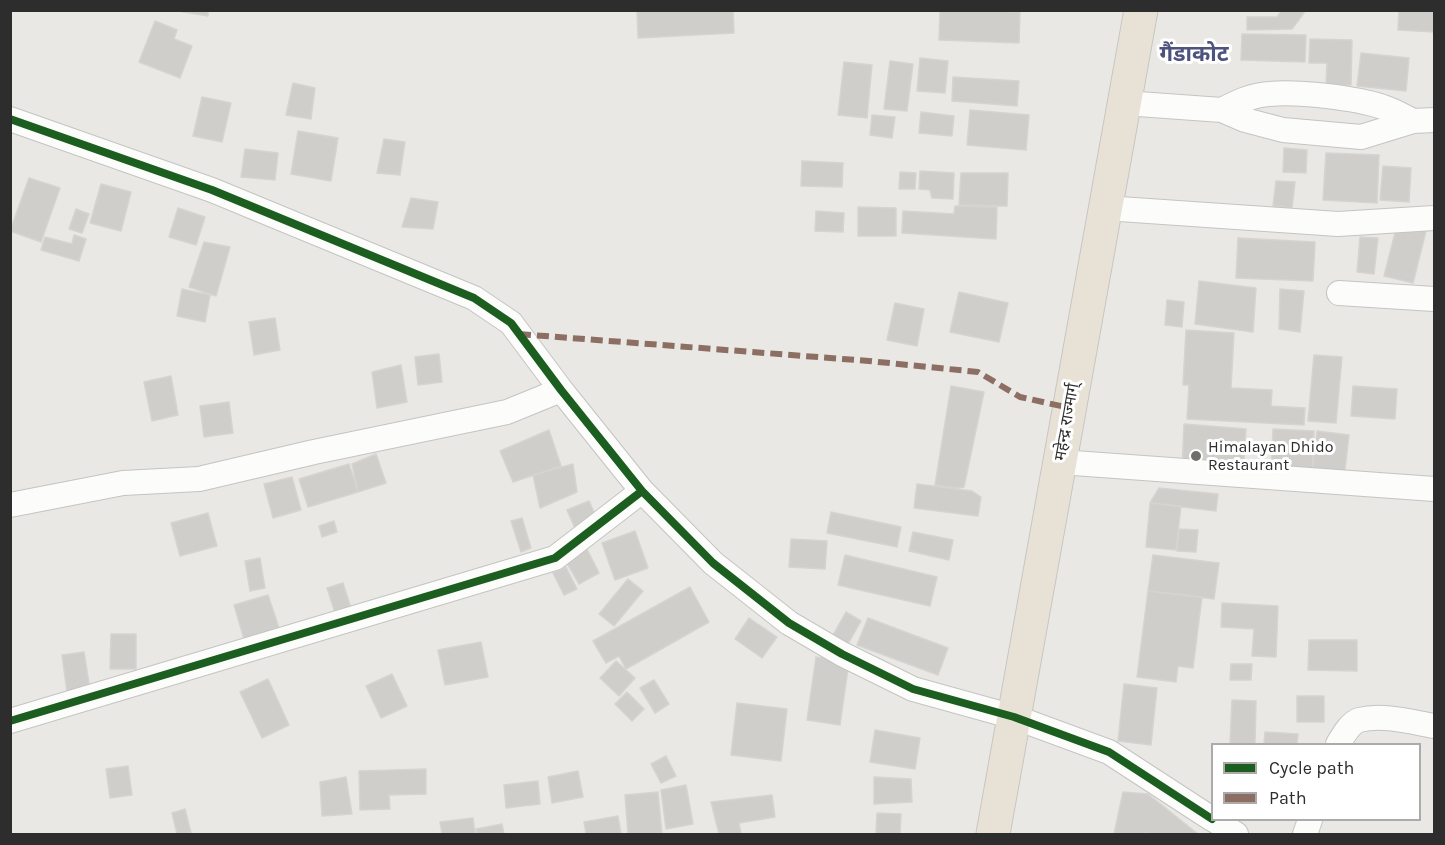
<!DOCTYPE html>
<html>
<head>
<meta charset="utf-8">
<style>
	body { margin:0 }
	#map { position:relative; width:1445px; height:845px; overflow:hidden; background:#eae8e4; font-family:Karla,sans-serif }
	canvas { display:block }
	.frame { position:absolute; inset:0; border:12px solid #2d2d2d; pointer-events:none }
	.legend { position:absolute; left:1211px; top:743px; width:210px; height:78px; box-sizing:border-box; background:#fff; border:2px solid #ababab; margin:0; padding:8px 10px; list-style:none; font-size:18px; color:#2d2d2d }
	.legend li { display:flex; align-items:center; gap:12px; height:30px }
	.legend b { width:30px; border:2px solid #ababab }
</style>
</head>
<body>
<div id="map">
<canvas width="1445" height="845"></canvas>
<div class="frame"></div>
<ul class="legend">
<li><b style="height:8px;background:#1b5e20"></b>Cycle path</li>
<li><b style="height:8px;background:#8d6e63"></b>Path</li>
</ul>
</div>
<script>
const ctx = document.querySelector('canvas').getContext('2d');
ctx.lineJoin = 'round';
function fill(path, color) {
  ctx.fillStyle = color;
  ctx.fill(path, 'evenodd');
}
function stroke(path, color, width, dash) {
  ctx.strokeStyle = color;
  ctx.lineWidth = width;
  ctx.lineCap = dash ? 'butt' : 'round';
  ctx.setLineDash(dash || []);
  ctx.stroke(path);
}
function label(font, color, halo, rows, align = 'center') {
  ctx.font = font + ' Karla,"Noto Sans Devanagari",sans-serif';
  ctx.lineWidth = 6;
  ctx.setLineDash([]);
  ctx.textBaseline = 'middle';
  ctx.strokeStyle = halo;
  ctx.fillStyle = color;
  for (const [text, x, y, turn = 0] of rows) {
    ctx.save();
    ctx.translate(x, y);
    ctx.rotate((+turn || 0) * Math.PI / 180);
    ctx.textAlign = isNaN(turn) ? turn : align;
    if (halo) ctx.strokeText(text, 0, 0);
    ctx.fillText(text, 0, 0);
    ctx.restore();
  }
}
const building = new Path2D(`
	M172,10H208V16Z
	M637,10H733L734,33L638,38Z
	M940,10L1020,12L1019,43L939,40Z
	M1282,10H1304V13L1292,29L1247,30V17H1277Z
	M1399,10H1434V32L1398,30Z
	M155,21L177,30L174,39L192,46L180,78L139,62Z
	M1242,34L1306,35L1305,62L1241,60Z
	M1310,39L1352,40L1351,85H1326L1327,63H1309Z
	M1361,53L1409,58L1406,91L1357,86Z
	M920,58L948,61L945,93L917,91Z
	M890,61L913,64L907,111L884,109Z
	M844,62L872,65L867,118L838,115Z
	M953,77L1019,81L1017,106L952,101Z
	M293,83L315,88L311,119L286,115Z
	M202,97L231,103L222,142L193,136Z
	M970,110L1029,115L1026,150L967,145Z
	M921,112L954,116L952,136L919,133Z
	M872,115L895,117L892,138L870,135Z
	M298,131L338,138L331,181L291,174Z
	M384,139L405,142L400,175L377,173Z
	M1284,148L1307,150L1306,173L1283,172Z
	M245,149L278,153L275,180L241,177Z
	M1326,153L1379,155L1377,203L1323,200Z
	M802,161L843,163L842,187L801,186Z
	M1383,166L1411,168L1409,202L1380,200Z
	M920,171L954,173L953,199L932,198L930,190L919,189Z
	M900,172L916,173L915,189H899Z
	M961,173H1008L1007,206L959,205Z
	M29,178L60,188L41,242L10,231Z
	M1276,181L1295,182L1292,208L1273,206Z
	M101,184L131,192L121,231L90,223Z
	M411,198L438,202L433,229L402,227Z
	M955,206L997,207L996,239L902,233L903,211L954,214Z
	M858,207L896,208V236H858Z
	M178,208L205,217L196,245L169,237Z
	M76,209L89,214L82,233L69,229Z
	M816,211L844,213L843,232L815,231Z
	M1426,231L1413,283L1384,276L1395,233Z
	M74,235L86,239L79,261L41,250L45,237L72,244Z
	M1360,237L1378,238L1374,274L1357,272Z
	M1238,238L1315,242L1313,281L1236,278Z
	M204,242L230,247L216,296L189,287Z
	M1199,281L1256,288L1253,332L1195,324Z
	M182,289L210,295L205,322L177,316Z
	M1280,289L1304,291L1300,332L1279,329Z
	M959,292L1008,303L999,342L950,332Z
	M1167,300L1184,302L1182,327L1165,325Z
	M895,303L924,309L917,346L887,340Z
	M275,318L280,350L254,355L249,322Z
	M1186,330L1234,333L1231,388L1272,390L1271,406L1305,408L1304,425L1187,419L1189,385H1183Z
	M439,354L442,382L418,385L415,357Z
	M1314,355L1342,357L1336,423L1308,421Z
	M401,365L407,402L377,408L372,372Z
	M171,376L178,415L152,421L144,382Z
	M951,386L984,392L964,487L958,488L935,485Z
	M1353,386L1397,389L1395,419L1351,416Z
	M229,402L233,433L204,437L200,406Z
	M1184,424L1246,429L1243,476L1182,470Z
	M1273,429L1314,431L1312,474L1271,473Z
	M549,430L561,466L513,482L500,451Z
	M1317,431L1349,435L1344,478L1312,474Z
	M376,454L386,483L358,492L352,464Z
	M349,464L358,492L308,507L299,479Z
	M573,464L577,492L540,508L533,475Z
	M292,477L301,510L273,518L264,484Z
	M917,484L972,491L981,497L978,516L914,508Z
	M1159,488L1218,494L1216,511L1150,503Z
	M589,501L599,523L577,533L567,510Z
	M1150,503L1181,506L1176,550L1146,547Z
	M831,512L901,527L897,547L827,533Z
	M208,513L217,546L180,556L171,523Z
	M522,518L531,548L521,552L511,521Z
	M334,521L337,532L322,537L319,526Z
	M1179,529L1198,530L1196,552L1177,551Z
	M635,531L648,568L615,580L602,543Z
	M913,532L953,540L949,560L909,551Z
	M791,539L827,541L825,569L789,567Z
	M587,549L599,573L579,584L565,560Z
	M845,555L937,577L930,606L838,585Z
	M1153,555L1219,563L1214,599L1148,591Z
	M260,558L265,588L250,591L245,561Z
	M566,567L577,589L564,595L553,573Z
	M628,579L643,591L614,626L599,614Z
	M343,583L352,611L336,616L327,588Z
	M690,587L709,622L626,669L619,656L606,663L593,641Z
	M1148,591L1202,597L1193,668L1178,666L1176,682L1137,677Z
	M268,595L279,628L244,639L234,605Z
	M1222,603L1278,606L1276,657L1252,656L1254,629L1221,627Z
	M846,612L861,621L848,644L833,635Z
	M749,618L777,637L762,658L735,639Z
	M868,618L948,648L938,675L857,645Z
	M111,634H136V669H110Z
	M1309,640H1357V671L1308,670Z
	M481,642L488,677L445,685L438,650Z
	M84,652L90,689L67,692L62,655Z
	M816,657L849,662L840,725L807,720Z
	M616,661L635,678L619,696L600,678Z
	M1231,664H1252L1251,680H1230Z
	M392,674L407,706L381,718L366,686Z
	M268,679L289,725L262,738L240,692Z
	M654,680L669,704L655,713L640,688Z
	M1124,684L1157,688L1151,745L1118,741Z
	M627,692L644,709L632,721L615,704Z
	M1297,696H1324V722H1297Z
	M1232,700L1256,701L1255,744H1230Z
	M737,703L787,709L781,761L731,755Z
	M875,730L920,738L915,769L870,762Z
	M1265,732L1298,734L1297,744H1264Z
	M666,756L676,776L661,783L651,764Z
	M128,766L132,795L110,798L106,769Z
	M426,769V794L389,795L390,809L360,810L359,771Z
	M578,771L583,797L552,803L548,777Z
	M346,777L352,814L322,816L320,782Z
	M874,777L911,779L912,802L874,804Z
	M538,781L540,804L506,808L504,785Z
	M686,785L693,824L666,829L661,790Z
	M658,792L662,834H628L625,795Z
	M1123,792L1148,794L1198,834H1149L1146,832L1145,834H1114Z
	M772,795L775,817L739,823L741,834H719L711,802Z
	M185,809L191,833L177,834L172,813Z
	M877,813L901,814L900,834H876Z
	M618,816L621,834H586L584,822Z
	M473,818L475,834H442L440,822Z
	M502,824L504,834H477L476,829Z`);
fill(building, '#cfceca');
stroke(building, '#d5d4d0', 1.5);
const minor = new Path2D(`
	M1124,103L1222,110L1245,120L1283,130L1361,137L1413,121L1434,120
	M1222,110C1237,102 1252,95 1269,94C1298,91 1356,98 1383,107C1393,110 1403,116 1413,121
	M10,119L212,190L474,298L511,323L561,390L642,491L713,563L789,623L842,654L913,689L1014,717L1109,752L1212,819
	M1105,208L1338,224L1434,218
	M1339,293L1434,299
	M1060,462L1434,489
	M10,505L123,483L199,479L314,452L507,412L561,390
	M10,721L555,558L642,491
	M1338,744C1343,736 1350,723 1359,720C1383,714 1411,722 1434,726
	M1214,820L1236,834
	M1305,834L1310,820`);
const trunk = new Path2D(`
	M993,834L1141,10`);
stroke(minor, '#c4c4c4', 26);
stroke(trunk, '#c6c5c3', 35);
stroke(minor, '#fcfcfb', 24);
stroke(trunk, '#e8e2d6', 33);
stroke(new Path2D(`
	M519,334L869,361L978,372L1020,397L1070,408`), '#8d6e63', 6, [12, 6]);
stroke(new Path2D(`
	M10,119L212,190L474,298L511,323L561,390L642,491L713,563L789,623L842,654L913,689L1014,717L1109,752L1212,819
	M10,721L555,558L642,491`), '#1b5e20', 8);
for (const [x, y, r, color] of [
	[1196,456,6,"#6f6e6d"]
]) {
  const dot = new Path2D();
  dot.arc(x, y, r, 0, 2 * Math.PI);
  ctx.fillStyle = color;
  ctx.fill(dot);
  stroke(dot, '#fff', 2);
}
label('16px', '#2d2d2d', '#fff', [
	["महेन्द्र राज्मार्ग्",1067,422,-80]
]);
label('16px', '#2d2d2d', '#fff', [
	["Himalayan Dhido",1208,447],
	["Restaurant",1208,465]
], 'left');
label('bold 22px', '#4d527e', '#fff', [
	["गैंडाकोट",1194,55]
]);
</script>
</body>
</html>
